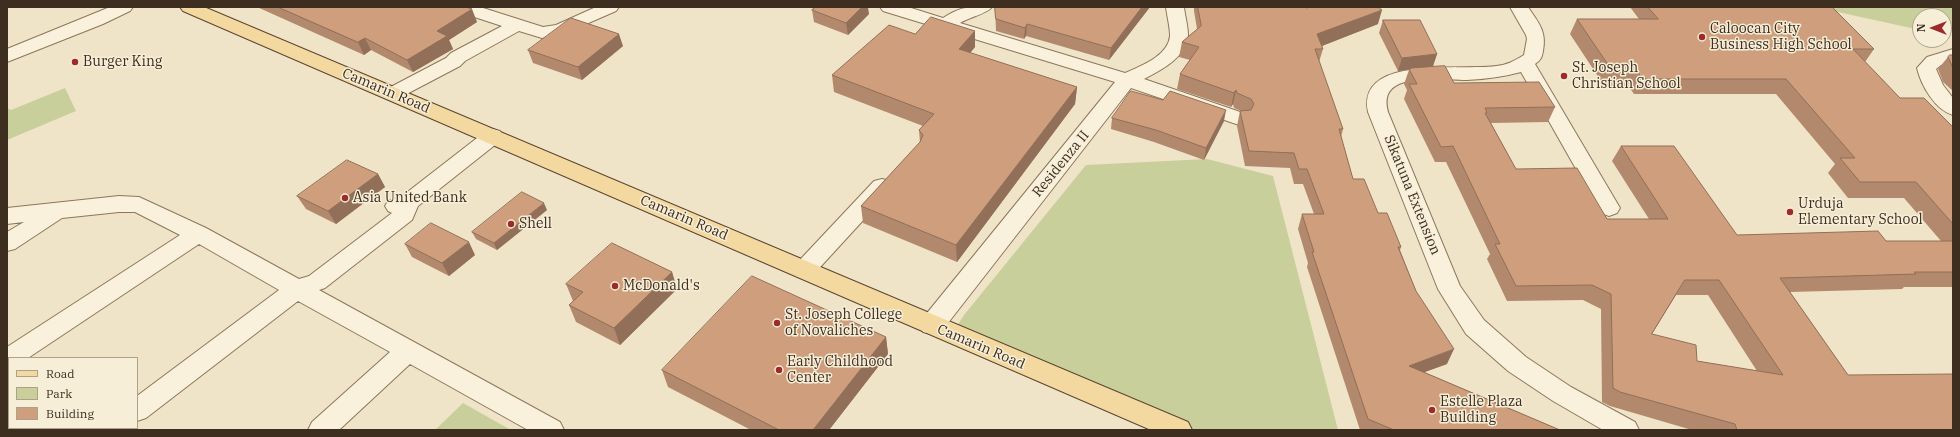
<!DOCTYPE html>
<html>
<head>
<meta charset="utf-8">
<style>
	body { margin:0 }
	#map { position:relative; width:1960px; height:437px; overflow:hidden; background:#f0e4c8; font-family:"IBM Plex Serif",serif }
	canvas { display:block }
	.frame { position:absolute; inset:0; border:8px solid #3d2e20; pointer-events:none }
	.legend { position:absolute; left:8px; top:357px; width:130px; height:72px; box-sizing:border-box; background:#f7eed8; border:1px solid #ada18e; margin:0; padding:5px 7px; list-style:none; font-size:12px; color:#3d2e20 }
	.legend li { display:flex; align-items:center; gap:8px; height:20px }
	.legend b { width:20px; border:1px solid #ada18e }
	.north { position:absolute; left:1912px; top:8px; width:40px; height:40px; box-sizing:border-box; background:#f7eed8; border:1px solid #ada18e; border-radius:50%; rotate:270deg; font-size:11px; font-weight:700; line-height:16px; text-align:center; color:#3d2e20 }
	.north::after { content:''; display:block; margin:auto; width:14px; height:18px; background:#9e2a2b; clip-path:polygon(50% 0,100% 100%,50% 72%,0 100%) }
</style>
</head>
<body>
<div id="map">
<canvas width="1960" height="437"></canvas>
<div class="frame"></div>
<ul class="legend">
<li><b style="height:5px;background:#f3d9a0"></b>Road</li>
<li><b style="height:11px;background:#c9cf9b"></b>Park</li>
<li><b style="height:11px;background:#cf9f7d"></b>Building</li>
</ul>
<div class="north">N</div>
</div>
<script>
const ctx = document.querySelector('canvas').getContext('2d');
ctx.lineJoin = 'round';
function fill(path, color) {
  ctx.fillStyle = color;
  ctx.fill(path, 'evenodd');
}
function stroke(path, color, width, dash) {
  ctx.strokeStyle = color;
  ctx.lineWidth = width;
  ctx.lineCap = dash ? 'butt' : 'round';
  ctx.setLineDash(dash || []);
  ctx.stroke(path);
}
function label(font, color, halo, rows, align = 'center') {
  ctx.font = font + ' "IBM Plex Serif",serif';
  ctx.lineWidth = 3;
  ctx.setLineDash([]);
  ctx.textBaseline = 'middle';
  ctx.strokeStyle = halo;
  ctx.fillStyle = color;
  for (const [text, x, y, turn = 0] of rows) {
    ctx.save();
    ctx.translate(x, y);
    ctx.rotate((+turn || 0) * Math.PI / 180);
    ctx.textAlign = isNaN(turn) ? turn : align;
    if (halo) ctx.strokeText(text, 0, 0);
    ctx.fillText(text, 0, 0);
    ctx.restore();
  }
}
fill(new Path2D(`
	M1815,7H1953V31L1944,33V16H1920V30Z
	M65,88L76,111L7,140V108L11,110Z
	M1207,159L1273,176L1338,430H1194L955,329L964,315L1086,165Z
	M463,403L511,430H435Z`), '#c9cf9b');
const minor = new Path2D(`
	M110,7H133L130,11L103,24L7,62V49Z
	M453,7H480L543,27L556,25L596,7H619L616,11L561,35L542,38L519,31L465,61L460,66L399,98L392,100L385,98L382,94L385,90L446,58L451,53L502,26L456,11Z
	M880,7H908L943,18C963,5 969,7 992,7C988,13 968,18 960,23L1125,73C1141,66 1168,56 1170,36C1170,26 1167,16 1166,7H1184C1185,16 1188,26 1188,35C1187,57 1161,70 1144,79L1246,114L1249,119L1246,124L1239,125L1131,88L941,332L932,334L923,332L920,325L923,318L1115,82L883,11Z
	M1510,7H1528C1538,22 1547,31 1543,51C1542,57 1541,60 1535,64L1620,208L1617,213L1609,216L1601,213L1521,72C1503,77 1485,79 1467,80C1448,80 1416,76 1399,84C1386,90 1385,100 1388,112L1460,286L1484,320L1526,357L1571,387L1635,422L1639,430H1603L1553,401L1508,371L1466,334L1438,289L1368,112C1356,54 1463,71 1496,66C1507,65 1514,61 1524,55L1527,39L1526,35Z
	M1953,49V61L1941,65L1936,69L1943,85L1953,98V115C1935,110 1921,85 1917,68L1927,57Z
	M493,129L500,131L503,136L500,141L418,206L412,220L325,288L319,290L560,422L564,430H528L410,364L339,430H308L312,422L390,352L298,301L146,418L137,421V396L279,290L199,244L28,358H9V368L7,367V347L180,235L135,212H119L62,218L15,249L7,251V232L24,222L7,224V208L119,196L139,197L206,228L299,279L309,276L392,213L388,211L385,206L388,201L401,197L486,131Z
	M882,179L890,181L893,186L890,191L812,276L804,279L796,276L792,270L796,264L874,181Z
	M99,428H127L126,430H98Z`);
const major = new Path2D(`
	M180,7H204L1188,422L1192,430H1151L183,11Z`);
stroke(minor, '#8d765c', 2);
stroke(major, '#5b4430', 2);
fill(minor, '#faf1dc');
fill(major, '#f3d9a0');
fill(new Path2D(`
	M257,7H466L477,22L449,40L453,49L413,72L371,50L364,55Z
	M995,7H1150L1109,60L1026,36L1024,39L996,31Z
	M1194,7H1306V8L1378,24L1322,46L1323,49L1319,62L1343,129L1341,137L1353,179L1378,213L1401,247L1400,250L1416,291L1447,364L1424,372L1560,430H1360L1307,267L1308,263L1298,229L1302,214H1314L1303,184H1294L1290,168L1245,166L1237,126L1240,111H1241L1234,108L1233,104L1231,107L1177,89L1180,74L1190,60L1179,57L1182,42L1197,29L1194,11Z
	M1630,7H1832L1874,49L1865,62L1900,98L1953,127V287H1904L1902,289L1790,292L1848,375L1953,430H1692L1610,406L1602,402L1601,309L1583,300L1507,301L1487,259L1490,254L1446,162H1435L1404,99L1407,90L1404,84L1409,70L1398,71L1379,33L1383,20L1437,54L1433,66L1428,67L1454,83L1555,107L1548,122L1491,123L1516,169L1607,219H1649L1612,161L1621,146L1737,235L1886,241H1941L1904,198H1848L1828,173L1835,164L1776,94H1634L1629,87H1605L1570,34L1577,19H1639ZM1676,295H1708L1757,371L1697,361L1652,334Z
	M812,10L869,14L848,35L814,22Z
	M975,31V47L970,53L1077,87L1075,104L957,262L863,223L861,206L920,143L919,130L923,126L834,92L832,75Z
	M623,46L582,80L533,63L528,50Z
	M1953,55V91L1943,82L1938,69L1948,57Z
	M1163,100L1224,121L1204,160L1154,142L1111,129L1112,118Z
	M378,174L385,187L336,224L306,209L297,196Z
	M547,210L497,250L476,239L472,232Z
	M405,244L475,255L449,276L412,257Z
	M672,272L677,289L620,345L576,322L569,305L573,301L566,284Z
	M886,337L888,354L829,430H751L668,387L662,370Z`), '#b2896c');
fill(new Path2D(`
	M862,7H868L869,14L848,35L846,23Z
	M1142,7H1150L1109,60L1111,48Z
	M472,9L477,22L449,40L453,49L413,72L407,60L437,31Z
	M1382,10L1378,24L1314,49L1317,34Z
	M1027,24L1026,36L1024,39L1025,28Z
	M975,31V47L959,66V49Z
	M619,34L623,46L582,80L578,67Z
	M365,38L371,50L364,55L358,42Z
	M1437,54L1433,66L1398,71L1402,58Z
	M1077,87L1075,104L957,262L956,245Z
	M1236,90L1233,104L1231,107L1234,93Z
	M1226,110L1224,121L1204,160L1206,148Z
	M378,174L385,187L336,224L328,211Z
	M544,203L547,210L497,250L494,243Z
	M469,242L475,255L449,276L442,263Z
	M672,272L677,289L620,345L614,328Z
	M886,337L888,354L829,430H813Z
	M1454,349L1447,364L1403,380L1409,366Z`), '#916f58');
const building = new Path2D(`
	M278,7H466L472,9L437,31L447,36L407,60L365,38L358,42Z
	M816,7H862L846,23L812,10Z
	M995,7H1142L1111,48L1027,24L1025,28L996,19Z
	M1198,7H1306V8L1310,7H1378L1382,10L1317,34L1323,49H1315L1343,129H1339L1353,179H1364L1378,213H1387L1401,247H1398L1416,291L1454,349L1409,366L1560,430H1394L1368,419L1312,252H1314L1302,214H1324L1307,169H1299L1294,153L1249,151L1240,111L1251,110L1254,104L1251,99L1237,93L1236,90L1234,93L1180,74L1199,47L1182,42L1201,26Z
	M1648,7H1832L1874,49H1853L1900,98H1924L1953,127V224L1916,182H1860L1840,158H1855L1786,79H1642L1638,72H1613L1577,19H1658Z
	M931,17L975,31L959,49L1077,87L956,245L861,206L920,142L923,135L919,130L934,114L832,75L889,25L915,34Z
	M571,18L619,34L578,67L528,50Z
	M1383,20H1420L1437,54L1402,58Z
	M1950,55H1953V68L1948,57Z
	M1445,66L1454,83L1539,82L1555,107L1485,108L1487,113H1485L1516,169L1577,168L1607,219H1668L1621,146H1674L1737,235L1878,231L1886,241H1953V272H1914L1916,274L1780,278L1848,375L1953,374V430H1737L1735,424L1620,392L1613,388L1611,294L1592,285L1516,286L1495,244H1500L1453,146L1441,147L1409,84H1417L1409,69L1412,68ZM1685,280H1719L1783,375L1697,361L1696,345L1652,334Z
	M1131,91L1163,100L1170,91L1226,110L1206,148L1156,130L1112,118Z
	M347,160L378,174L328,211L297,196Z
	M522,192L544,203L494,243L472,232Z
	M431,223L469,242L442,263L405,244Z
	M612,243L672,272L614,328L569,305L583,292L566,284Z
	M752,276L886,337L813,430H779L662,370Z`);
fill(building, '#cf9f7d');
stroke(building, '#916f58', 1);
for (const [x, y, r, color] of [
	[1702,37,4,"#9e2a2b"],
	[75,62,4,"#9e2a2b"],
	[1564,76,4,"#9e2a2b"],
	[345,198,4,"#9e2a2b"],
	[1790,212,4,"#9e2a2b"],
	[511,224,4,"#9e2a2b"],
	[615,286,4,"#9e2a2b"],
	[777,323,4,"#9e2a2b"],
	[779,370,4,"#9e2a2b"],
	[1432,410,4,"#9e2a2b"]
]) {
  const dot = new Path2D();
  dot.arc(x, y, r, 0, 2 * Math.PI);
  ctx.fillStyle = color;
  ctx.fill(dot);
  stroke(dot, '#f7eed8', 1.5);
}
label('14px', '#3d2e20', '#f7eed8', [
	["Caloocan City",1710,29],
	["Business High School",1710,45],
	["Burger King",83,62],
	["St. Joseph",1572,68],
	["Christian School",1572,84],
	["Asia United Bank",353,198],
	["Urduja",1798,204],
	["Elementary School",1798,220],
	["Shell",519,224],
	["McDonald's",623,286],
	["St. Joseph College",785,315],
	["of Novaliches",785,331],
	["Early Childhood",787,362],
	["Center",787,378],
	["Estelle Plaza",1440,402],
	["Building",1440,418]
], 'left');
label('14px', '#3d2e20', '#f7eed8', [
	["Camarin Road",386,91,23],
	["Residenza II",1061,164,-51],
	["Sikatuna Extension",1412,195,68],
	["Camarin Road",684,218,23],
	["Camarin Road",981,347,23]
]);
</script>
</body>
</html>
